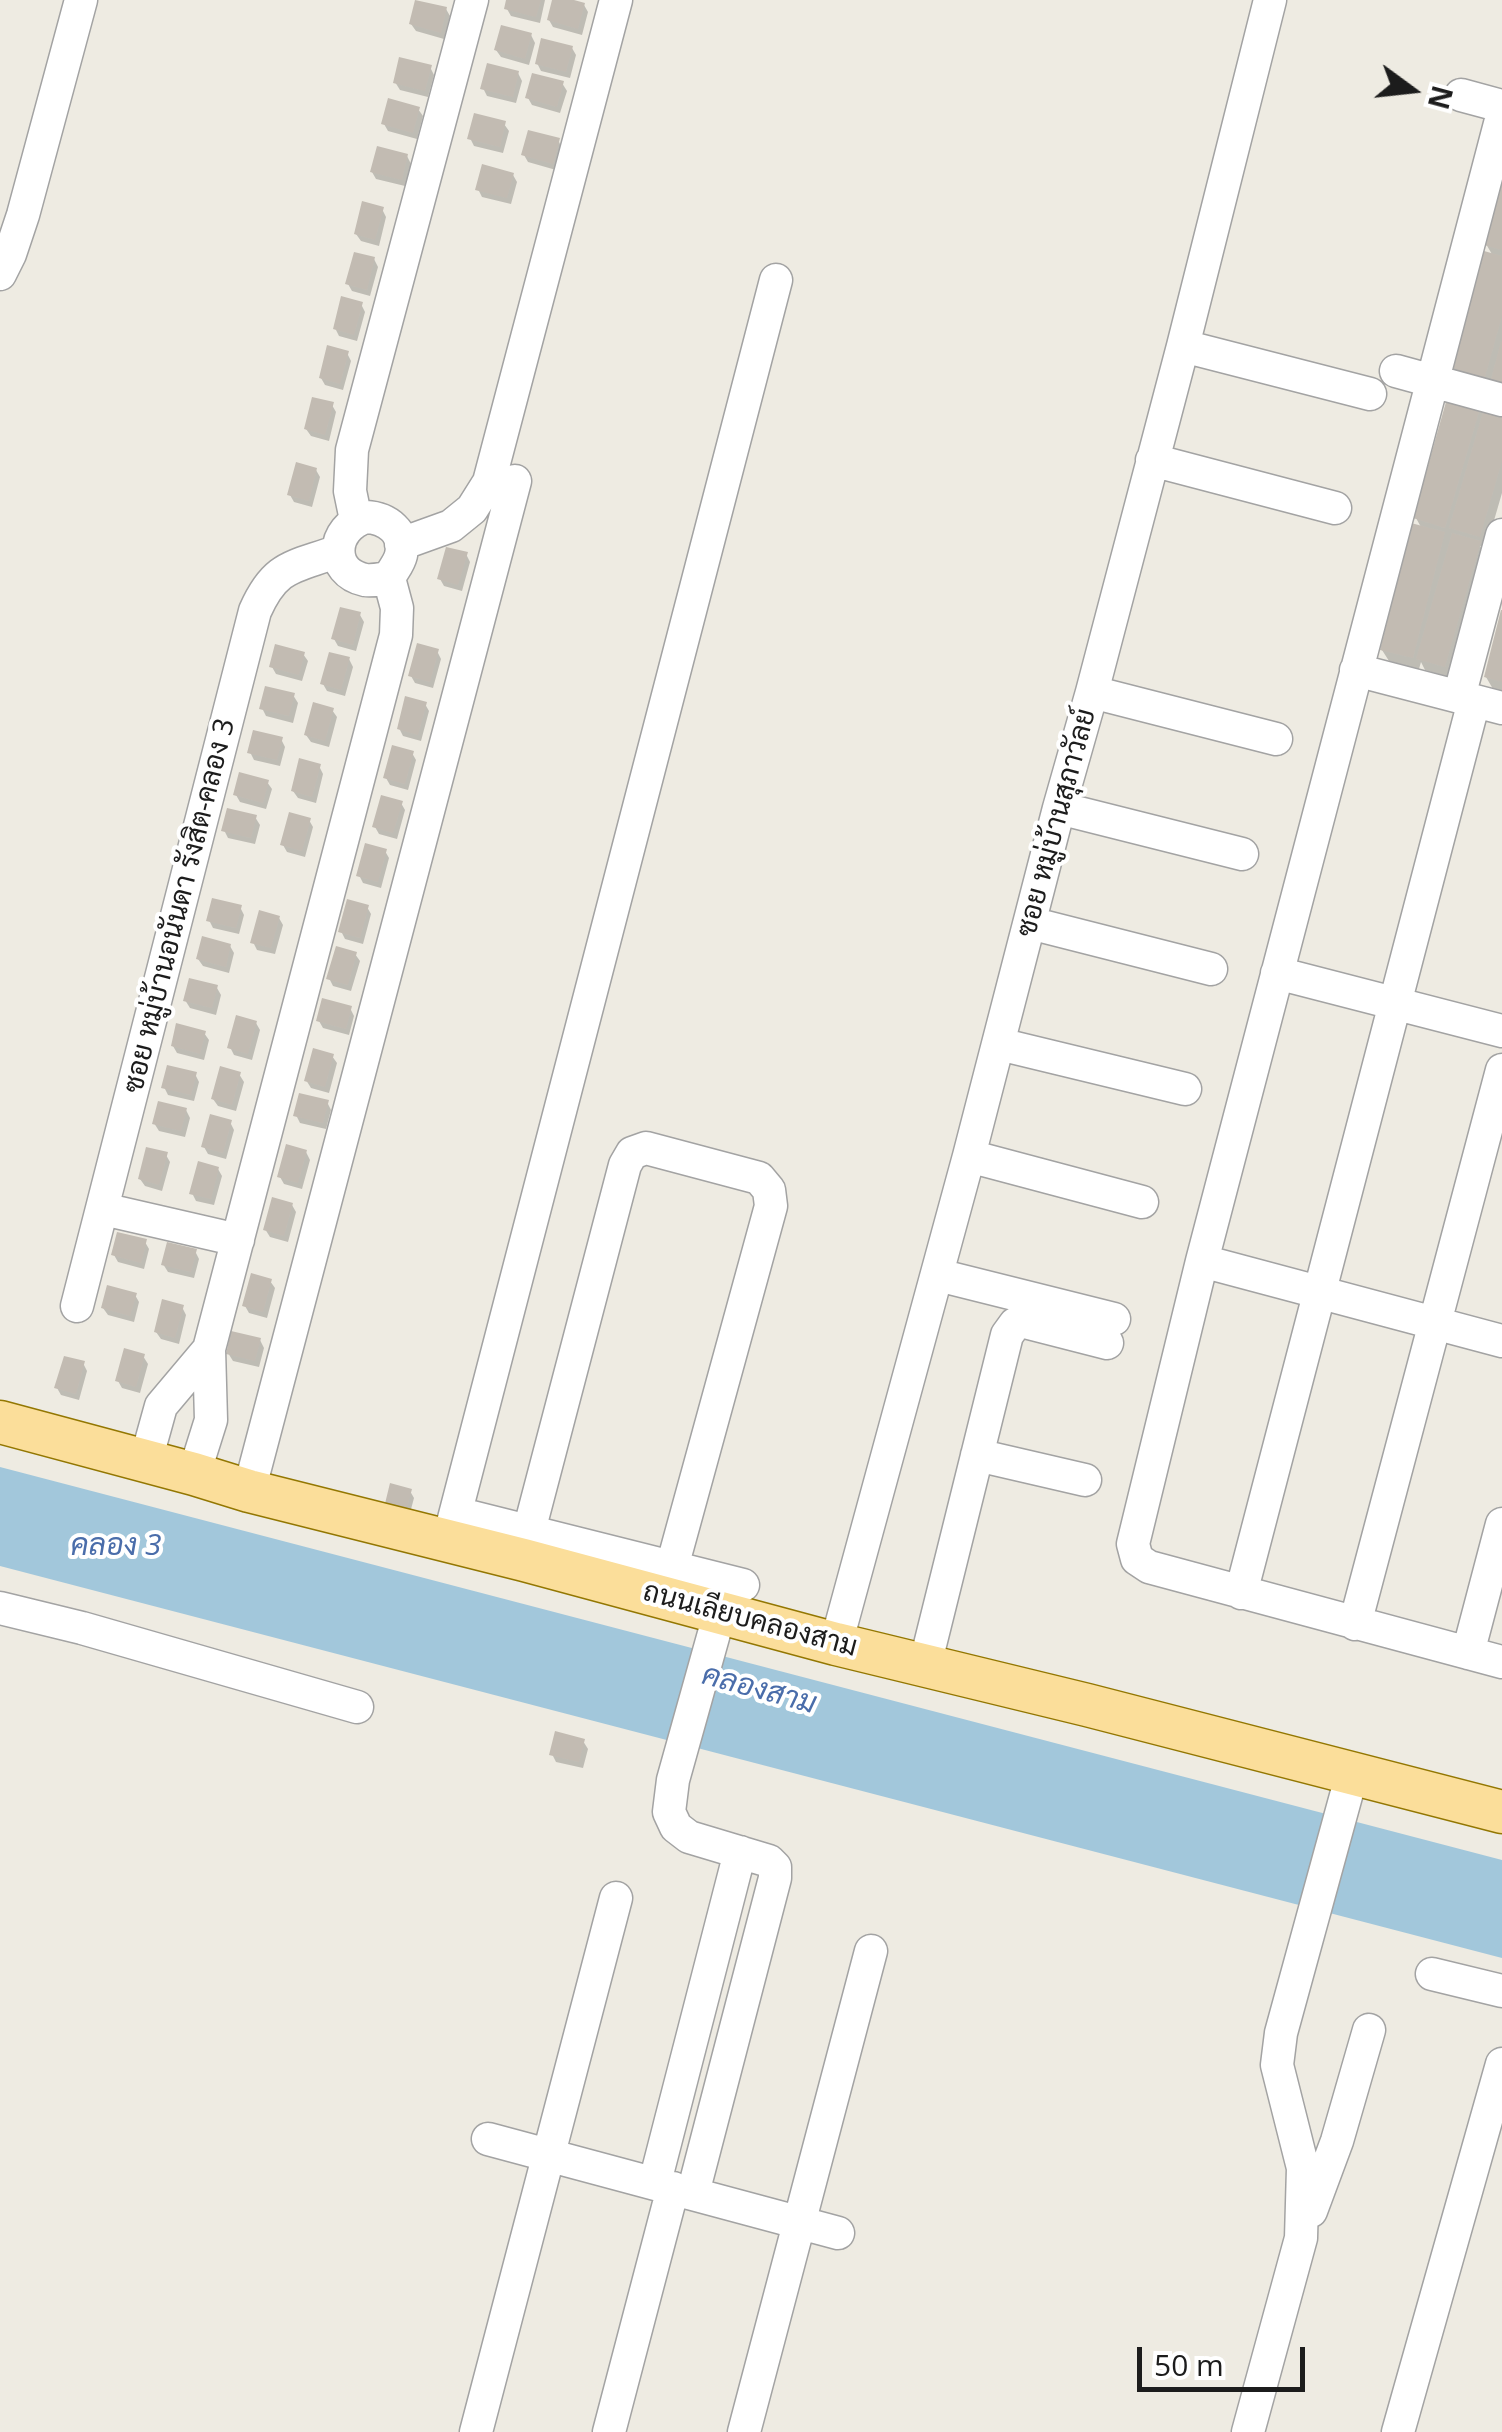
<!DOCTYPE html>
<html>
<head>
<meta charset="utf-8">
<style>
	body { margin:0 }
	#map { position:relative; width:1502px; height:2432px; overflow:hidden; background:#eeebe2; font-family:"Open Sans",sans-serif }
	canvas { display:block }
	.north { position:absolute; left:1362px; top:40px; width:100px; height:100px; -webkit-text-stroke:8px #fff; paint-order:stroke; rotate:105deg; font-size:28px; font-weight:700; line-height:40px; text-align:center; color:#1c1c1c }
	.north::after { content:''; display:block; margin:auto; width:35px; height:45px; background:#1c1c1c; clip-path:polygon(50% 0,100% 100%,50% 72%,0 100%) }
	.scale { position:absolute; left:1137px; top:2347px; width:168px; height:45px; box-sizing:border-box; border:5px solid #1c1c1c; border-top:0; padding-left:12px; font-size:30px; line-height:35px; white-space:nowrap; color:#1c1c1c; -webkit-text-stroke:8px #fff; paint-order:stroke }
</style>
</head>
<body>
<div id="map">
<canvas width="1502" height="2432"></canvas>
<div class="north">N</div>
<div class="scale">50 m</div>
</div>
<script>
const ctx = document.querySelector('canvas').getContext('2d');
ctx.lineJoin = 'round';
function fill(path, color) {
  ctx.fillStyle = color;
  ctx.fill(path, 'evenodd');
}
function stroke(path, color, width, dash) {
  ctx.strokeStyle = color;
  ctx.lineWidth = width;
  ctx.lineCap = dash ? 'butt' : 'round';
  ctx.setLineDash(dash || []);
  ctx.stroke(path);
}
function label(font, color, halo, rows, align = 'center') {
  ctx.font = font + ' "Open Sans",Sarabun,sans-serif';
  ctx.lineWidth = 8;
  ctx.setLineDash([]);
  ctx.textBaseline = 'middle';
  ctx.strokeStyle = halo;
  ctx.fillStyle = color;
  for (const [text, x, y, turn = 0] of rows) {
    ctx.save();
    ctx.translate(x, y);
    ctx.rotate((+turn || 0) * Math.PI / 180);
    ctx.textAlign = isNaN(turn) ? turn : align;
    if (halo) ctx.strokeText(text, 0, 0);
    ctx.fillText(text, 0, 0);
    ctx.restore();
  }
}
fill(new Path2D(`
	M0,1467L1502,1860V1958L0,1566Z`), '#a2c7db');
fill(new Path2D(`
	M509,0H545L540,23L511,16L507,9Z
	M554,0L584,5L588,12L582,35L553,27L549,20Z
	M446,9L450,16L444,39L416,31L411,24Z
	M531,35L535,43L529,65L501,57L496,50Z
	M572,48L576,55L570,78L541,71L537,63Z
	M430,67L434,75L428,97L400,90L395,82Z
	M518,73L522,81L516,103L487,96L483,88Z
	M562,83L567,91L560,113L532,105L528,98Z
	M418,109L423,116L417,139L388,131L384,124Z
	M504,124L509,131L503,153L474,146L470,138Z
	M558,140L562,148L556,170L528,162L524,155Z
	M407,156L411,164L405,186L376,179L372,172Z
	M513,175L517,182L511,204L482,197L478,189Z
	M1502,189V396L1459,390L1493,256L1486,244Z
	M382,209L386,217L379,246L361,241L356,234Z
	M374,259L378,267L370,296L352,291L348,284Z
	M361,304L365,312L357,341L339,336L335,328Z
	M347,353L351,361L343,390L325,385L321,378Z
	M332,405L336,412L329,441L311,436L306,429Z
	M1479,407L1485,416L1502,412V493L1486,548L1480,546L1486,555L1451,678L1425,670L1421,662L1419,669L1389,661L1382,650L1422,529L1416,518Z
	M316,470L320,477L312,507L294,502L290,495Z
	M466,554L470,562L462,591L444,586L440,579Z
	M360,615L364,622L356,651L338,646L334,639Z
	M1502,615V691L1493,689L1486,677Z
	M437,651L441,659L433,688L415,683L411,676Z
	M303,654L308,661L302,681L276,674L272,667Z
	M349,659L353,667L345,696L327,691L323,684Z
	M293,695L298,703L293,723L266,716L262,708Z
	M425,704L429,711L421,741L403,736L399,728Z
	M332,710L337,717L329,747L311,742L306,735Z
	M281,739L285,747L280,766L254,760L250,752Z
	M412,753L416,760L408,790L390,785L386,778Z
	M319,766L323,774L316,803L298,798L293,791Z
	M267,782L272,789L266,809L240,802L236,795Z
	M401,803L405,810L397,839L379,834L375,827Z
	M255,817L260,825L255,844L228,838L224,830Z
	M309,820L313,827L305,857L287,852L283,845Z
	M385,851L389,858L381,888L363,883L359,875Z
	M240,907L244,915L239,934L213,928L209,920Z
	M367,907L371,914L363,944L345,939L341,931Z
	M279,918L283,925L275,954L257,950L253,942Z
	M230,946L234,953L229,973L203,966L198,959Z
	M355,954L360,961L351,991L333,986L329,978Z
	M217,988L221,995L216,1015L190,1008L185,1000Z
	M350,1008L354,1016L349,1035L323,1028L319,1021Z
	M256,1023L260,1030L252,1060L234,1055L230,1047Z
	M204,1033L209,1040L204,1060L177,1053L173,1046Z
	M332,1056L337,1063L329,1093L311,1088L306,1080Z
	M195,1074L199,1082L194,1101L168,1095L164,1087Z
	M239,1074L244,1082L236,1111L218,1106L213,1099Z
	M327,1102L331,1110L326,1129L300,1123L296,1115Z
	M186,1110L190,1118L185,1137L159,1131L154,1123Z
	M230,1122L234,1130L226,1159L208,1154L204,1147Z
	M306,1152L310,1160L302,1189L284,1184L280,1177Z
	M166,1155L170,1162L162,1191L145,1186L140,1179Z
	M218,1169L222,1176L214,1205L196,1201L192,1193Z
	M292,1205L296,1212L288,1242L270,1237L265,1229Z
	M145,1242L149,1249L144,1269L118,1262L114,1255Z
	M195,1251L199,1259L194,1278L168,1272L163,1264Z
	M270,1281L275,1288L267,1318L249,1313L245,1306Z
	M135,1295L139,1302L134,1322L108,1315L103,1308Z
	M182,1307L186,1315L179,1344L161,1339L156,1332Z
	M260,1340L264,1348L259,1367L233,1361L228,1353Z
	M143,1356L148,1364L140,1393L122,1388L118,1381Z
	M83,1363L87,1371L79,1400L61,1395L57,1388Z
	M410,1491L414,1498L406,1528L389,1523Z
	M583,1741L588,1749L583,1768L556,1762L552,1754Z`), '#0003');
fill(new Path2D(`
	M415,0L447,7L441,33L409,24Z
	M506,0H541L536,17L504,9Z
	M552,0H574L585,3L578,29L547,20Z
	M501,25L532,33L525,59L494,50Z
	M541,38L573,46L566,72L535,64Z
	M399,57L432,65L425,91L393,83Z
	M487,63L519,71L513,97L480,89Z
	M532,73L564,81L557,107L525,98Z
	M388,98L420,107L413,133L381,124Z
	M474,113L506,121L500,147L467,139Z
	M528,130L560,138L553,164L521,155Z
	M377,146L408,154L402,180L370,172Z
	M482,164L514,173L507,198L475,190Z
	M1501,184H1502V250L1484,245Z
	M362,201L384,207L375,240L354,234Z
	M1484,251L1502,256V316L1482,388L1449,379Z
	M354,252L375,257L367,290L345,284Z
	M341,296L363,302L354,335L333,329Z
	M1501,341L1502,342V387L1490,383Z
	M327,345L349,351L340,384L319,378Z
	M1448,395L1481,405L1445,528L1413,518Z
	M312,397L334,402L325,435L304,429Z
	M1485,405L1502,410V461L1480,537L1449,528Z
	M296,462L317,468L309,501L287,495Z
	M1411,523L1445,532L1413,658L1380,650Z
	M1452,533L1481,541L1445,667L1416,659Z
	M446,547L468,552L458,585L437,579Z
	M340,607L361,612L353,645L331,639Z
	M1501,610H1502V682L1484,677Z
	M417,643L439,649L430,682L408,676Z
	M275,644L305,652L299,675L269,667Z
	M329,652L350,657L341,690L320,684Z
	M265,686L295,693L289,716L259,709Z
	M405,696L427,702L418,735L397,729Z
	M313,702L334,708L325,741L304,735Z
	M253,730L283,737L277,760L247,753Z
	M392,745L414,751L405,784L383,778Z
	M299,758L321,764L312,797L291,791Z
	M239,772L269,780L263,803L233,795Z
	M381,795L403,801L393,833L372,827Z
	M227,808L257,815L251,838L221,831Z
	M289,812L311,818L302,851L280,845Z
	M365,843L387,849L378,882L356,876Z
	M212,898L242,905L236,928L206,921Z
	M347,899L369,905L360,938L338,932Z
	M259,910L280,916L271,948L250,943Z
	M202,936L231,944L226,967L196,959Z
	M336,946L357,952L348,985L326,979Z
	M189,978L218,985L212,1008L183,1001Z
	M322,998L352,1006L346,1029L316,1021Z
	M236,1015L257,1021L248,1054L227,1048Z
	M176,1023L206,1031L200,1054L171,1046Z
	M313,1048L334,1054L325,1087L304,1081Z
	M167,1065L197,1072L191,1095L161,1088Z
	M220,1066L241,1072L232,1105L211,1099Z
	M299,1093L329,1100L323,1123L293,1116Z
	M158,1101L187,1108L181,1131L152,1124Z
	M210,1114L232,1120L223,1153L201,1147Z
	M286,1144L307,1150L298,1183L277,1177Z
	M146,1147L168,1152L159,1185L138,1179Z
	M198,1161L219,1167L211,1199L189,1194Z
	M272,1197L293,1203L284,1236L263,1230Z
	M117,1232L147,1239L141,1263L111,1255Z
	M167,1242L197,1249L191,1272L161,1265Z
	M251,1273L272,1279L263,1312L242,1306Z
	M107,1285L137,1293L130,1316L101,1308Z
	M162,1299L184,1305L175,1338L154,1332Z
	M231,1331L261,1338L255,1361L226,1354Z
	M124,1348L145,1354L136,1387L115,1381Z
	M64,1356L85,1361L76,1394L54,1388Z
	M390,1483L412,1489L403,1522L382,1516Z
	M555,1731L585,1739L579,1762L549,1755Z`), '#c2bbb2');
const minor = new Path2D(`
	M1461,95L1502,106
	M1502,116L1202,1261L1133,1544L1137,1559L1149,1567L1502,1662
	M0,274L10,254L23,215L81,0
	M1183,346L1370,394
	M1396,371L1502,400
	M1152,460L1335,508
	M366,517C387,518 406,532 401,555C399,564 392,571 389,578C381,579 373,581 365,580C328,572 331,528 366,517Z
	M356,520L350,491L352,450L472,0
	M401,544L451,526L472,509L489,482L616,0
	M1356,670L1502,708
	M1092,692L1276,739
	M1459,697L1502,535
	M1059,808L1242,854
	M1030,923L1211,969
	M1277,973L1502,1031
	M999,1044L1185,1089
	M969,1156L1142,1202
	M103,1209L238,1240
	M1202,1261L1502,1341
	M938,1275L1114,1319
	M77,1306L255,611C276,564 293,568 338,551
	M977,1455L1085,1480
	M146,1460L161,1406L209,1349
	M194,1474L211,1420L209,1349L396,635L397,608L389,578
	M249,1491L515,481
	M456,1513L743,1585
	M448,1542L776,280
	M524,1560L529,1531L625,1165L632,1153L646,1148L759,1178L769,1190L771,1206L672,1567
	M1241,1593L1474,701
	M0,1608L82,1628L357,1707
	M1355,1624L1502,1070
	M836,1644L969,1156L1059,808L1092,692L1183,346L1270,0
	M1468,1653L1502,1524
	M925,1665L1007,1335L1015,1324L1025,1322L1107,1343
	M1432,1974L1502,1991
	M488,2139L838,2233
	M655,2182L740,1852
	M693,2193L775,1878V1867L769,1861L689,1837L676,1827L669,1812L673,1780L720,1612
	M1311,2211L1337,2141L1369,2030
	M476,2432L616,1898
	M609,2432L673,2188
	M744,2432L871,1951
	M1248,2432L1301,2238L1303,2168L1277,2065L1281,2033L1352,1774
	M1398,2432L1502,2064`);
const major = new Path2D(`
	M0,1422L194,1474L249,1491L524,1560L836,1644L1087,1705L1502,1812`);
stroke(minor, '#a3a3a3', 35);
stroke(major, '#937702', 45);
stroke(minor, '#fff', 32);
stroke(major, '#fbde9a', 42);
label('28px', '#1c1c1c', '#fff', [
	["ซอย หมู่บ้านสุภาวัลย์",1057,823,-75],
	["ซอย หมู่บ้านอนันดา รังสิต-คลอง 3",180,906,-76],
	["ถนนเลียบคลองสาม",750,1620,15]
]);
label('italic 30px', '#4a6daa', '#fff', [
	["คลอง 3",116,1546],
	["คลองสาม",759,1690,15]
]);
</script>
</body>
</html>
